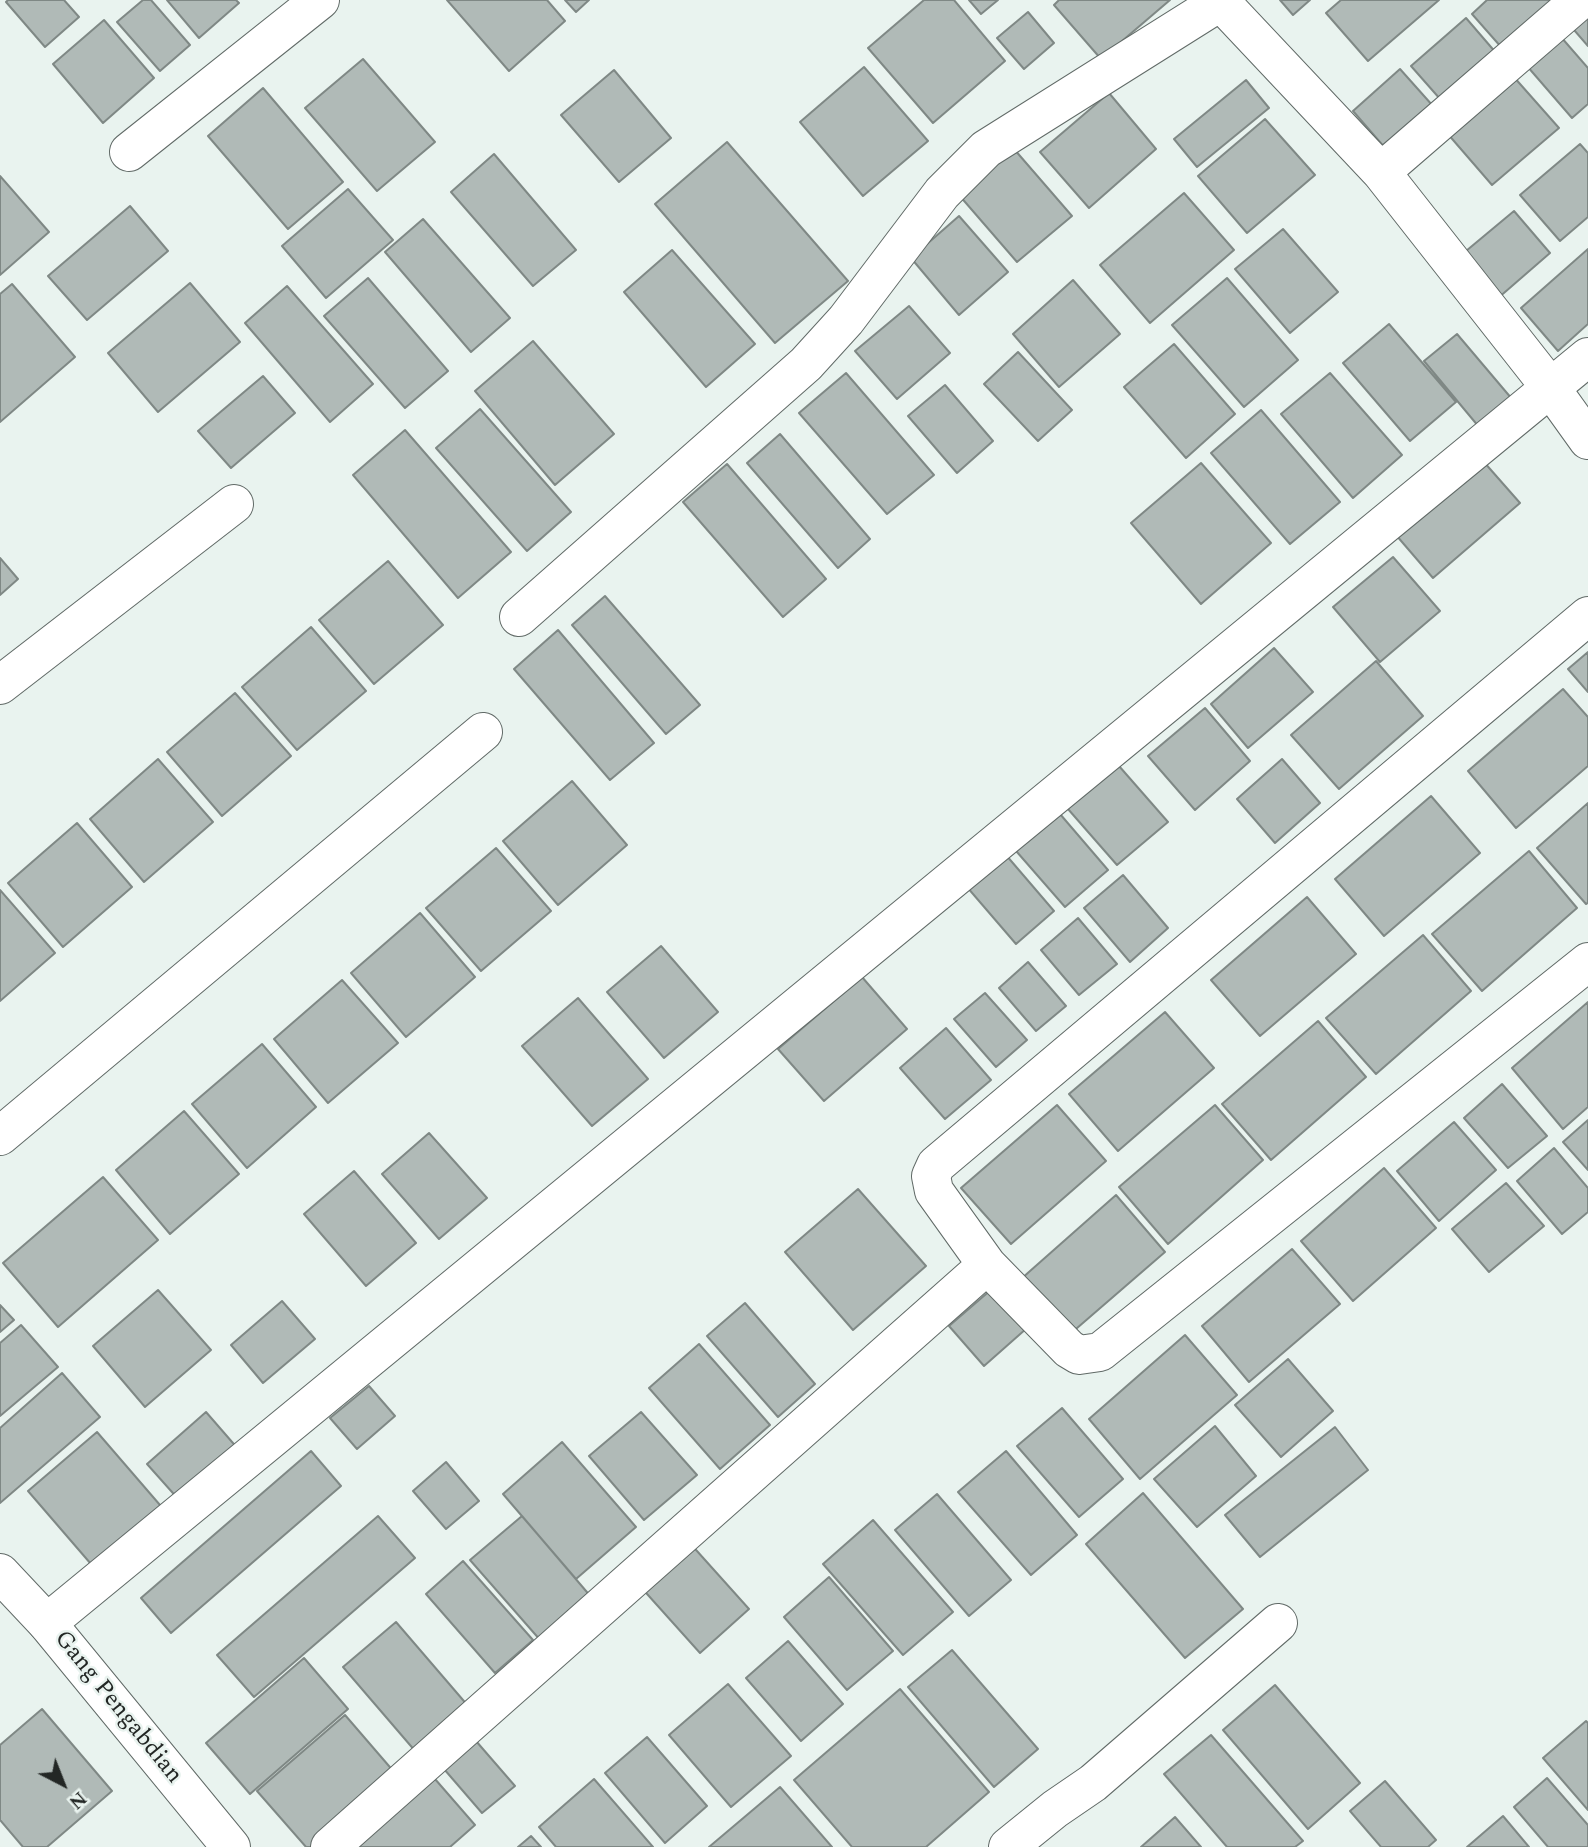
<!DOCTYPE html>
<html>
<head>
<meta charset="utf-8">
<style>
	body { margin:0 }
	#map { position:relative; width:1588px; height:1847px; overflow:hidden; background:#e9f3ef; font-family:Spectral,serif }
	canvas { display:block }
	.north { position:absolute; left:28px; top:1749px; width:70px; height:70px; -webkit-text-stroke:5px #e9f3ef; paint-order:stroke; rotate:138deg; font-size:19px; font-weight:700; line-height:28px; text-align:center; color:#232725 }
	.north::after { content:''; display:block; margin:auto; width:24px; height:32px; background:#232725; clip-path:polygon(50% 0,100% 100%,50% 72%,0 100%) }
</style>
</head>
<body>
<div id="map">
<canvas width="1588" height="1847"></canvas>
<div class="north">N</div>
</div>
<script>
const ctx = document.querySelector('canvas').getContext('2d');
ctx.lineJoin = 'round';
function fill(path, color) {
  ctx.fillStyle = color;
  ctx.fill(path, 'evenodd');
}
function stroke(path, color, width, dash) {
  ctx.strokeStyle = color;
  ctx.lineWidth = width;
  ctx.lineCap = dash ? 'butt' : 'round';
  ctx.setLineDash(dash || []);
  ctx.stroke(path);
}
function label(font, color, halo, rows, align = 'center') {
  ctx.font = font + ' Spectral,serif';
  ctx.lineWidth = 5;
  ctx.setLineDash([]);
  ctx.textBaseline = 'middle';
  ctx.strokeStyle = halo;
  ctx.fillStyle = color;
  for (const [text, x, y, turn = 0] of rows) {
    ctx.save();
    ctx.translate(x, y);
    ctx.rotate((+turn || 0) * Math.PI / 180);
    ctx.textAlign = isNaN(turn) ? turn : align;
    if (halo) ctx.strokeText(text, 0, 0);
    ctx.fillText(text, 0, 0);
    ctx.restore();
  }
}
const building = new Path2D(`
	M8,0H64L79,17L45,47L6,2Z
	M143,0H151L190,45L160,71L117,22Z
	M167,0H236L239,3L199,38Z
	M447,0H547L565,21L509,71Z
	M565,0H589L576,12Z
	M924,0H954L1005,61L933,123L868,48Z
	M969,0H998L981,14Z
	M1059,0H1170L1101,59L1054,5Z
	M1280,0H1310L1293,15Z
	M1341,0H1439L1368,61L1326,13Z
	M1487,0H1552L1509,56L1472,14Z
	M1588,6V46L1568,23Z
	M1028,12L1054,43L1024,69L997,38Z
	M1466,18L1503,61L1448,108L1411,66Z
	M104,20L154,78L103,123L53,64Z
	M1561,37L1588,68V104L1572,118L1527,66Z
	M363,59L435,142L377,191L305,108Z
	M864,67L928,141L863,196L800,122Z
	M1400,69L1441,115L1392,156L1353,111Z
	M614,70L671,138L619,182L561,115Z
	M1513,76L1559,128L1492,185L1447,133Z
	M1246,80L1269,108L1197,167L1174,139Z
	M263,88L343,182L288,229L208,136Z
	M1109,93L1156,149L1089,208L1040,152Z
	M1265,119L1315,175L1247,233L1198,176Z
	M727,142L848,281L775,343L655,204Z
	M1580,144L1588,153V217L1560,241L1520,195Z
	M1014,149L1072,216L1017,262L959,195Z
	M494,154L576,250L533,286L451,192Z
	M0,176L49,232L0,275Z
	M348,189L393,240L326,298L282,246Z
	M1184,193L1234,250L1150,323L1100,265Z
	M130,206L168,251L87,320L48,276Z
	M1514,211L1550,253L1497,299L1460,256Z
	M959,216L1008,272L959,315L911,258Z
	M423,219L510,318L471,352L385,252Z
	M1283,229L1338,292L1290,333L1235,269Z
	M1588,249V324L1558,351L1521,308Z
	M672,250L755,344L706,387L624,292Z
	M368,278L448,371L405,408L324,316Z
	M1227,278L1298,360L1244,407L1172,325Z
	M1073,280L1120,334L1059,387L1013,334Z
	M190,283L240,342L158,412L108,353Z
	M12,284L75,357L0,422V294Z
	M287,286L373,384L330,422L245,323Z
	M909,306L950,353L897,399L855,351Z
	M1389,324L1456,402L1410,441L1343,363Z
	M1457,334L1512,399L1479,427L1424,361Z
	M533,341L614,434L555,485L475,391Z
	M1174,344L1235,414L1186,458L1124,387Z
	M1018,352L1072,410L1038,441L984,384Z
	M846,373L934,475L887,514L799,413Z
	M1330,373L1402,455L1353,498L1281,414Z
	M263,376L295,413L231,468L198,431Z
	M945,385L993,441L957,473L908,416Z
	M480,409L571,512L527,551L436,448Z
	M1261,410L1340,502L1290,544L1211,453Z
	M405,430L511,552L458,598L353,475Z
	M780,434L870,539L838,568L747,463Z
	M1476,453L1520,503L1433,578L1390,528Z
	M1201,463L1271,543L1201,604L1131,523Z
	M727,464L826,579L783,617L683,502Z
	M1393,557L1440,611L1380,662L1333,607Z
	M0,558L18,579L0,595Z
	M388,561L443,625L374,684L319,620Z
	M605,596L700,705L666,734L572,625Z
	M311,627L366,691L297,750L242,687Z
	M558,630L654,743L610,780L514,669Z
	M1274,648L1313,692L1248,748L1211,704Z
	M1588,652V692L1568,669Z
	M1376,661L1423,716L1339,789L1291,735Z
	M1563,689L1588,717V766L1516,828L1468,771Z
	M235,693L291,756L222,816L167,752Z
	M1205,708L1250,761L1195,810L1148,756Z
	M1112,758L1168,822L1117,865L1061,801Z
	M158,759L213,822L144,882L90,819Z
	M1282,759L1320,803L1275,843L1237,799Z
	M572,781L627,845L558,905L503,841Z
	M1431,796L1480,853L1384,936L1335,879Z
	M1588,803V903L1586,904L1537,848Z
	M1054,807L1108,870L1065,907L1010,844Z
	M77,823L132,887L63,947L8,883Z
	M496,848L551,911L481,971L426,908Z
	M1529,851L1577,908L1482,991L1432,934Z
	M1006,855L1054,911L1016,944L967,887Z
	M1123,875L1168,928L1130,962L1084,908Z
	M0,890L55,953L0,1001Z
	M1307,897L1356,954L1260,1036L1211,980Z
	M420,913L475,977L406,1037L351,973Z
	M1078,918L1117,964L1079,995L1041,950Z
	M1423,935L1471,991L1376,1074L1326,1018Z
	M661,946L718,1012L664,1058L607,992Z
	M1028,962L1066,1006L1036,1031L999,988Z
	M862,977L907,1029L824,1101L778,1049Z
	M342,980L398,1043L328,1103L274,1039Z
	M985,993L1027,1040L996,1067L954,1019Z
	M578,998L648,1079L592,1126L522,1046Z
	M1588,1002V1107L1563,1129L1512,1068Z
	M1165,1012L1214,1068L1118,1151L1069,1094Z
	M1318,1021L1366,1077L1271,1160L1222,1104Z
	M946,1028L991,1080L945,1119L900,1068Z
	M262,1044L316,1107L247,1168L192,1104Z
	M1502,1084L1547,1136L1508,1168L1464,1118Z
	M1057,1105L1106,1161L1011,1244L961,1188Z
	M1215,1105L1263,1160L1168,1244L1119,1187Z
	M184,1111L239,1174L170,1234L116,1170Z
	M1588,1120V1170L1563,1142Z
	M1454,1122L1496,1170L1439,1221L1397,1171Z
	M429,1133L487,1198L439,1239L382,1174Z
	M1554,1148L1588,1188V1212L1562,1234L1517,1181Z
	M1384,1168L1436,1228L1353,1301L1301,1241Z
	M354,1171L416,1243L366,1286L304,1214Z
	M103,1177L158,1240L58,1327L3,1263Z
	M1506,1183L1544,1226L1489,1272L1452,1229Z
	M858,1189L926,1266L853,1330L785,1252Z
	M1116,1195L1165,1252L1069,1335L1021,1279Z
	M1292,1249L1340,1304L1249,1382L1202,1326Z
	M993,1288L1027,1328L984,1366L949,1326Z
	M158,1290L211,1350L145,1407L93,1346Z
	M282,1301L315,1339L263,1383L231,1345Z
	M745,1303L815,1384L778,1417L707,1336Z
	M0,1305L14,1320L0,1332Z
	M21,1325L58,1367L0,1416V1343Z
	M1185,1335L1237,1395L1140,1479L1089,1419Z
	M699,1344L770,1425L720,1469L649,1388Z
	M1288,1359L1333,1411L1281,1457L1235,1405Z
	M62,1373L100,1417L0,1503V1428Z
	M369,1386L395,1416L357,1449L330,1418Z
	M1062,1408L1123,1479L1079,1517L1017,1446Z
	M206,1412L239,1450L180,1501L147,1464Z
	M641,1412L697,1475L644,1520L589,1456Z
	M1215,1426L1256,1476L1197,1527L1154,1479Z
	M1335,1427L1368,1470L1260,1557L1225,1515Z
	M97,1432L166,1512L97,1571L28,1491Z
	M562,1442L636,1527L576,1579L503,1494Z
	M311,1451L341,1486L171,1633L141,1598Z
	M1006,1451L1077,1535L1031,1575L958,1492Z
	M446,1462L479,1501L446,1529L413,1491Z
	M1143,1493L1243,1609L1185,1658L1086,1544Z
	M937,1494L1011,1580L969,1616L895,1530Z
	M378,1516L415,1558L254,1697L217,1655Z
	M522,1516L592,1598L541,1641L470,1560Z
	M873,1520L953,1612L903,1655L823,1564Z
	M688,1541L749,1609L700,1653L639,1585Z
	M463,1561L533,1640L495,1673L426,1594Z
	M829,1577L893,1651L847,1690L784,1617Z
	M396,1622L469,1707L416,1752L343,1667Z
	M788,1641L843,1704L801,1741L746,1678Z
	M952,1650L1038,1749L994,1787L908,1687Z
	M304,1658L348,1709L250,1794L206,1743Z
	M728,1684L791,1756L731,1807L669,1735Z
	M1275,1685L1360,1783L1308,1829L1223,1730Z
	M900,1689L989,1792L926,1847H852L794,1780Z
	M42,1709L112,1791L47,1847H23L0,1820V1745Z
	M345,1715L401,1780L323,1847H306L257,1791Z
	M1586,1721L1588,1723V1810L1543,1758Z
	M1211,1735L1303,1841L1295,1847H1227L1164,1774Z
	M647,1737L707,1806L665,1843L605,1773Z
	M476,1741L515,1786L482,1813L444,1769Z
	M1547,1778L1588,1825V1847H1548L1514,1807Z
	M435,1779L475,1825L450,1847H356Z
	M594,1779L653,1847H556L539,1827Z
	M1385,1781L1436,1840L1428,1847H1381L1350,1811Z
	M780,1787L832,1847H709Z
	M1503,1816L1529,1847H1467Z
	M1175,1817L1201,1847H1141Z
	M531,1836L541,1847H518Z`);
fill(building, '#b0bab7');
stroke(building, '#7f8885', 2);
const minor = new Path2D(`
	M1219,0L1381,172L1550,387L1588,440
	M129,152L320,0
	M1381,172L1580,0
	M519,617L806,364L846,320L942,193L986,149L1223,0
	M0,685L234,504
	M0,1136L483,732
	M987,1265L934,1191L931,1176L936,1165L1588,616
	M47,1623L1588,357
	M330,1847L987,1265L1069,1349L1079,1355L1100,1352L1588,962
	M1008,1847L1055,1809L1093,1783L1278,1623`);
const tertiary = new Path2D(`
	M0,1573L47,1623L231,1847`);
stroke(minor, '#616a67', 40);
stroke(tertiary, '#616a67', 40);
stroke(minor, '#fff', 38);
stroke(tertiary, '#fff', 38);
label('24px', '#232725', '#e9f3ef', [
	["Gang Pengabdian",117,1708,51]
]);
</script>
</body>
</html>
